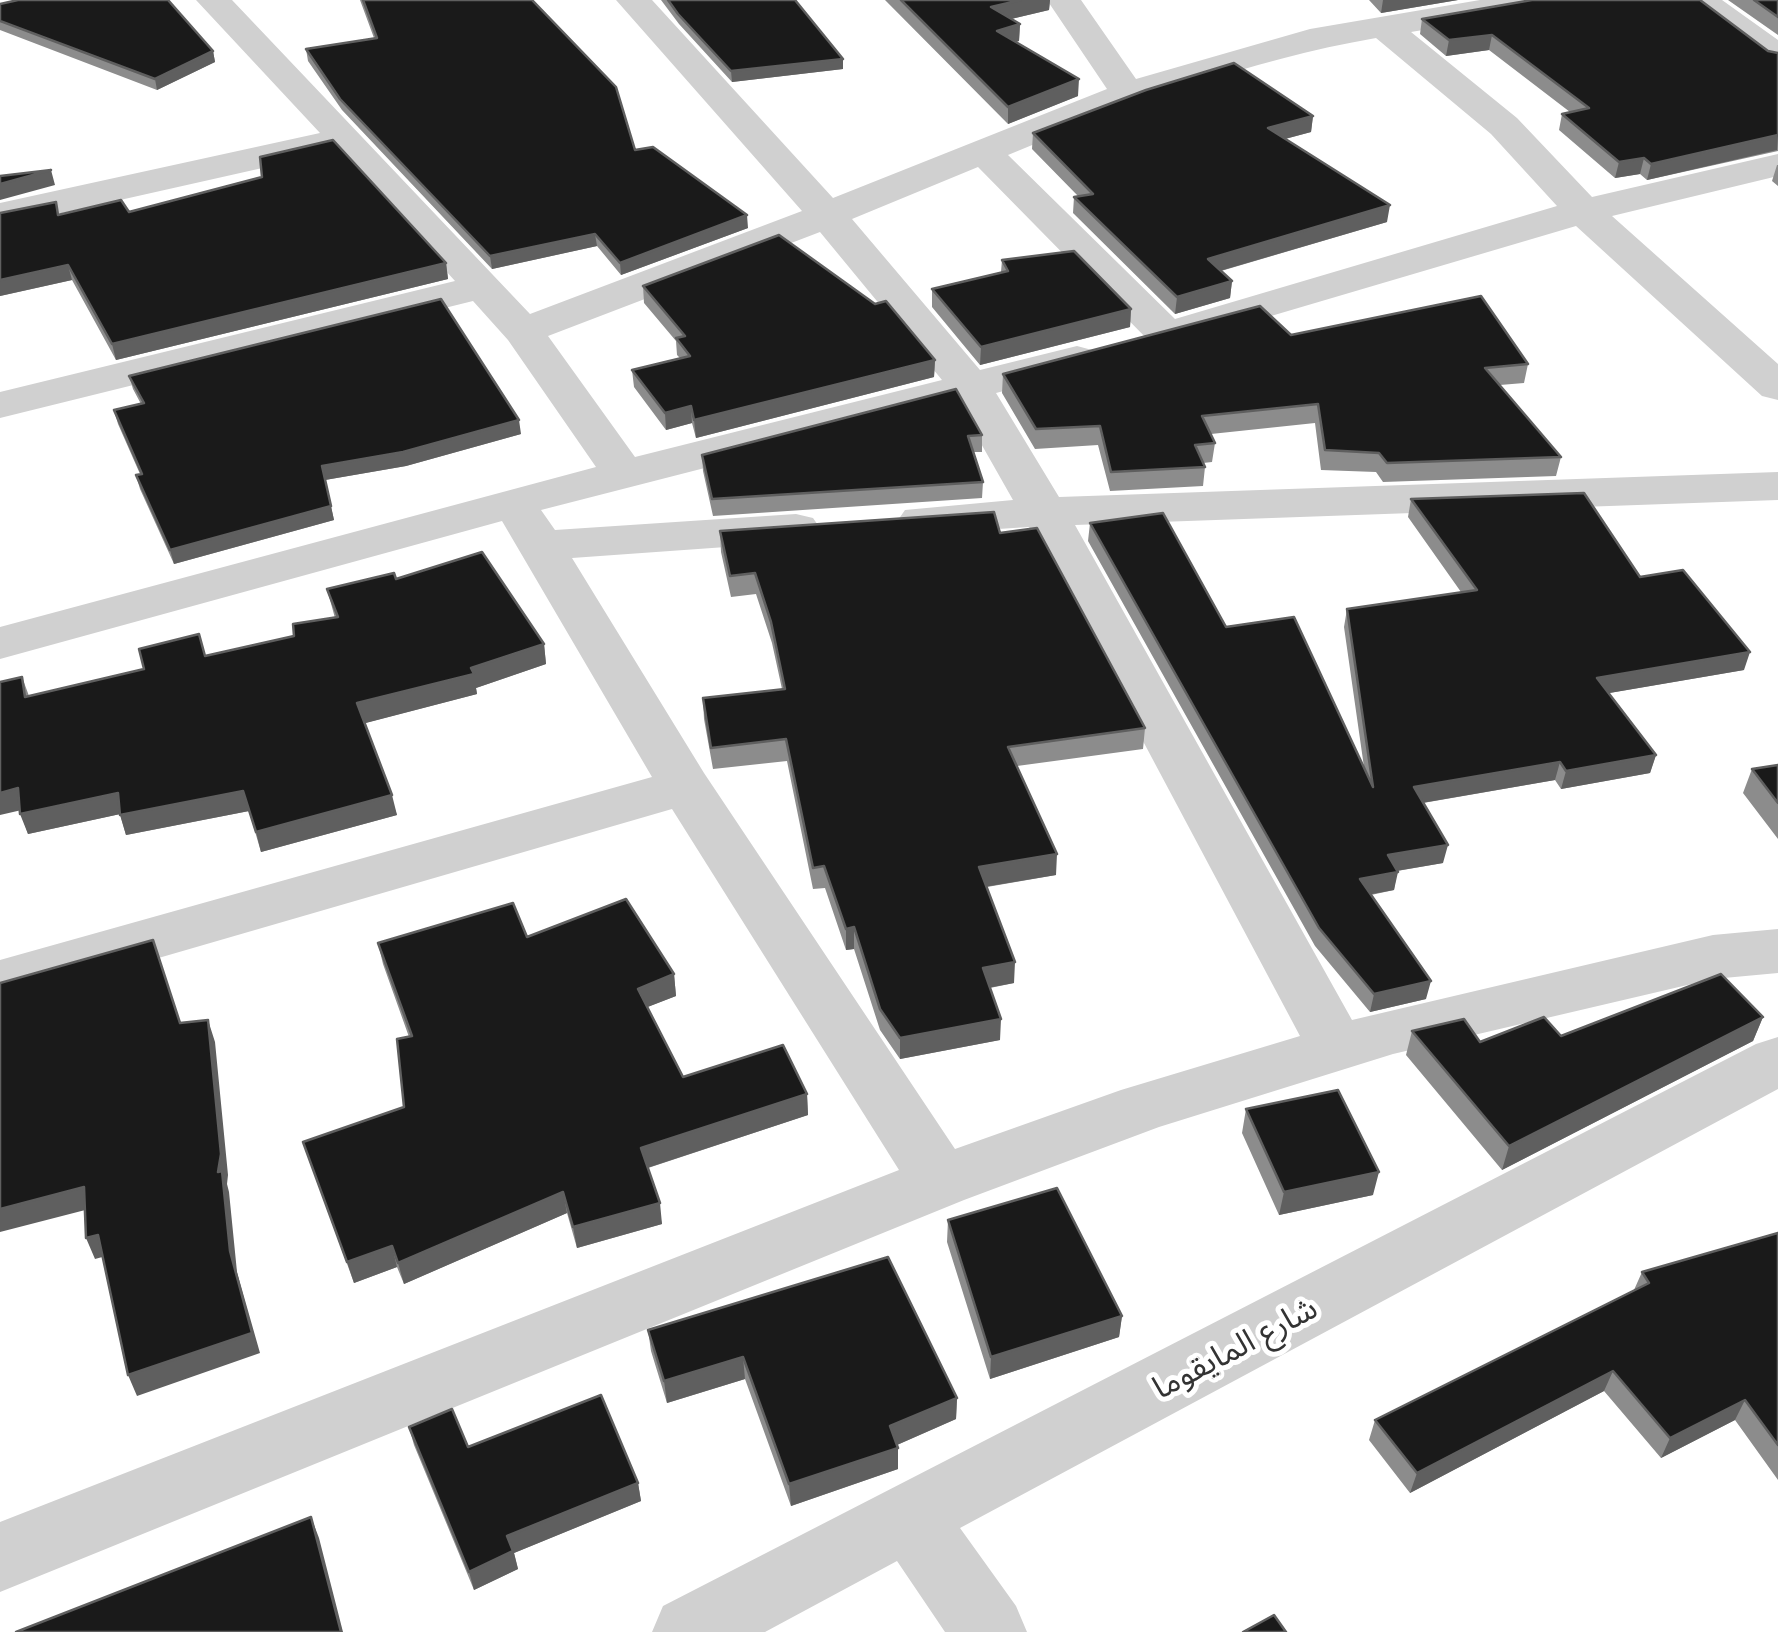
<!DOCTYPE html>
<html>
<head>
<meta charset="utf-8">
<style>
	body { margin:0 }
	canvas { display:block; background:#fff }
</style>
</head>
<body>
<canvas width="1778" height="1632"></canvas>
<script>
const ctx = document.querySelector('canvas').getContext('2d');
ctx.lineJoin = 'round';
function fill(path, color) {
  ctx.fillStyle = color;
  ctx.fill(path, 'evenodd');
}
function stroke(path, color, width, dash) {
  ctx.strokeStyle = color;
  ctx.lineWidth = width;
  ctx.lineCap = dash ? 'butt' : 'round';
  ctx.setLineDash(dash || []);
  ctx.stroke(path);
}
function label(font, color, halo, rows, align = 'center') {
  ctx.font = font + ' Lato,"Noto Sans Arabic",sans-serif';
  ctx.lineWidth = 10;
  ctx.setLineDash([]);
  ctx.textBaseline = 'middle';
  ctx.strokeStyle = halo;
  ctx.fillStyle = color;
  for (const [text, x, y, turn = 0] of rows) {
    ctx.save();
    ctx.translate(x, y);
    ctx.rotate((+turn || 0) * Math.PI / 180);
    ctx.textAlign = isNaN(turn) ? turn : align;
    if (halo) ctx.strokeText(text, 0, 0);
    ctx.fillText(text, 0, 0);
    ctx.restore();
  }
}
fill(new Path2D(`
	M196,0H232L530,314L802,211L616,0H652L833,198L1107,89L1047,0H1081L1136,79L1310,29L1480,0H1558L1553,7L1541,10L1411,32L1517,118L1592,197L1778,154V176L1612,216L1778,364V400L1762,396L1576,226L1166,347L1151,343L978,167L852,219L980,370L1077,346L1092,350L1099,359L1092,368L996,393L1059,497L1778,472V500L1075,525L1352,1020L1713,935L1778,929V973L1713,979L1393,1054L1159,1127L964,1200L0,1592V1522L899,1170L672,809L0,1004V960L652,777L502,521L0,659V627L596,467L508,340L473,301L0,418V392L455,281L338,151L0,227V203L320,133ZM1376,38L1491,134L1557,206L1175,319L1008,155C1128,106 1248,60 1376,38ZM820,232L942,380L635,457L548,336ZM958,403L1013,500L905,510L898,520L905,530L922,534L1029,527L1300,1036L1121,1090L955,1149L704,773L572,558L796,542L813,538L820,528L813,518L796,514L555,530L541,510Z
	M1683,0H1722L1778,40V67L1766,63Z
	M1778,1037V1089L960,1528L1016,1606L1027,1632H945L897,1561L765,1632H652L663,1606L1756,1044Z`), '#d0d0d0');
fill(new Path2D(`
	M360,0H532L635,150L748,228L621,275L597,246L492,269L342,110L308,61L306,49L374,38Z
	M661,0H795L843,59V69L732,82L679,24Z
	M885,0H1050L1049,10L1011,19L1020,24L1019,41L1015,42L1078,96L1008,124Z
	M1369,0H1458L1381,13Z
	M1728,0H1778V35Z
	M0,4L213,51L215,62L157,90L0,30Z
	M1422,19L1768,51L1778,53V151L1647,180L1640,174L1615,178L1559,130L1562,114L1570,112L1489,50L1446,56L1420,34Z
	M1313,116L1311,132L1285,139L1387,222L1221,271L1232,281L1230,298L1175,314L1073,213L1074,197L1078,196L1032,149L1033,133Z
	M1777,165H1778V186L1772,181Z
	M129,212L446,263L448,279L116,360L72,280L0,296V213L60,215Z
	M1002,260L1131,309L1130,327L980,365L932,307V289L1001,272Z
	M643,286L935,360L934,377L696,438L692,423L666,430L634,387L632,370L680,358L677,355L676,341L644,303Z
	M1291,335L1528,364L1524,383L1500,385L1561,457L1556,476L1383,482L1376,472L1321,470L1315,423L1211,434L1215,443L1212,462L1203,463L1205,467L1203,486L1110,491L1098,445L1035,449L1002,393L1003,374Z
	M129,376L521,434L406,466L325,480L334,520L174,564L140,489L136,475L140,474L118,424L114,410L141,404L133,389Z
	M982,435V452H974L983,482L982,498L713,516L703,471L702,455Z
	M1411,499L1640,577L1744,670L1609,693L1656,755L1650,773L1561,789L1555,780L1423,803L1443,863L1397,871L1394,890L1371,895L1426,999L1370,1012L1315,946L1088,541L1090,523L1226,627L1364,767L1344,627L1347,609L1461,592L1408,517Z
	M720,531L1000,533L1145,728L1143,749L1017,766L1056,875L987,887L1014,983L990,988L1000,1040L900,1059L880,1030L854,949L846,950L825,888L813,889L787,761L713,769L704,719L703,698L782,689L772,643L756,594L731,597L721,552Z
	M396,579L544,644L546,664L476,688L477,694L365,723L397,815L261,852L249,811L126,835L120,814L28,834L20,810L22,677L29,696L294,636L335,618L327,589Z
	M1778,765V839L1743,793L1752,769Z
	M527,937L674,974L676,996L647,1007L683,1077L807,1094L808,1115L648,1168L662,1224L577,1248L567,1213L404,1284L397,1267L354,1283L303,1142L404,1107L409,1037L383,964L378,943Z
	M1763,1017L1753,1041L1502,1170L1406,1055L1412,1031L1480,1042Z
	M1246,1109L1373,1195L1279,1215L1242,1133Z
	M948,1220L1122,1316L1119,1337L990,1379L947,1242Z
	M1778,1233V1480L1735,1420L1661,1458L1604,1391L1410,1493L1369,1440L1375,1420L1634,1290L1642,1272Z
	M648,1330L957,1398L956,1419L897,1445L898,1469L791,1506L745,1379L667,1403L651,1351Z
	M409,1427L468,1447L638,1483L641,1501L514,1553L518,1569L474,1590L414,1445Z`), '#8c8c8c');
fill(new Path2D(`
	M1021,0H1050L1049,10L990,24L991,7Z
	M1383,0H1458L1381,13Z
	M1020,24L1019,41L996,48L997,31Z
	M1492,35L1489,50L1446,56L1449,40Z
	M213,51L215,62L157,90L155,79Z
	M843,59V69L732,82L731,71Z
	M1079,79L1078,96L1008,124V107Z
	M1313,116L1311,132L1266,144L1268,128Z
	M1778,135L1777,150L1647,180L1651,164Z
	M1644,158L1640,174L1615,178L1619,162Z
	M51,170L55,185L0,200V184Z
	M1390,205L1387,222L1206,275L1208,259Z
	M747,215L748,228L621,275L620,263Z
	M595,234L597,246L492,269L490,256Z
	M446,263L448,279L116,360L112,344Z
	M68,265L72,280L0,296V280Z
	M1232,281L1230,298L1175,314L1177,297Z
	M1131,309L1130,327L980,365L981,347Z
	M935,360L934,377L696,438L694,420Z
	M691,406L692,423L666,430L665,413Z
	M519,420L521,434L406,466L325,480L322,466Z
	M331,506L334,520L174,564L170,550Z
	M544,644L546,664L476,688L477,694L362,724L357,703Z
	M1750,652L1744,670L1592,696L1597,678Z
	M1656,755L1650,773L1561,789L1566,771Z
	M1560,762L1555,780L1410,805L1414,787Z
	M18,788L26,809L0,815V793Z
	M243,791L249,811L126,835L120,815Z
	M118,793L125,813L28,834L20,814Z
	M392,795L397,815L261,852L256,832Z
	M1448,845L1443,863L1384,873L1388,855Z
	M1057,854L1056,875L978,888L979,867Z
	M1398,872L1394,890L1356,897L1360,879Z
	M854,927V949L846,950V929Z
	M1015,962L1014,983L982,989L983,968Z
	M674,974L676,996L640,1010L638,989Z
	M1431,981L1426,999L1370,1012L1374,994Z
	M1763,1017L1753,1041L1502,1170L1509,1146Z
	M1001,1019L1000,1040L900,1059V1038Z
	M208,1020L215,1042L228,1175L227,1184L229,1192L237,1272L260,1353L137,1396L128,1375L230,1251L218,1172Z
	M807,1094L808,1115L644,1169L641,1148Z
	M1379,1172L1373,1195L1279,1215L1284,1192Z
	M84,1187L93,1208L0,1232V1209Z
	M563,1192L567,1213L404,1284L398,1263Z
	M660,1203L662,1224L577,1248L573,1227Z
	M98,1235L106,1256L95,1259L86,1238Z
	M392,1246L397,1267L354,1283L347,1262Z
	M1122,1316L1119,1337L990,1379L991,1357Z
	M743,1357L745,1379L667,1403L664,1381Z
	M1613,1371L1604,1391L1410,1493L1417,1473Z
	M957,1398L956,1419L890,1448V1426Z
	M1745,1400L1735,1420L1661,1458L1670,1438Z
	M898,1448V1469L791,1506L789,1484Z
	M638,1483L641,1501L514,1553L518,1569L474,1590L469,1572L507,1536Z
	M311,1517L319,1538L343,1632H341Z`), '#5f5f5f');
const building = new Path2D(`
	M18,0H168L213,51L155,79L0,21V4Z
	M363,0H532L616,87L635,150L653,147L747,215L620,263L595,234L490,256L340,99L306,49L377,38Z
	M668,0H795L843,59L731,71L678,14Z
	M901,0H1021L991,7L1020,24L997,31L1079,79L1008,107Z
	M1532,0H1700L1768,51L1778,53V135L1651,164L1644,158L1619,162L1562,114L1589,108L1492,35L1449,40L1422,19Z
	M1754,0H1778V17Z
	M1234,63L1313,116L1268,128L1390,205L1208,259L1232,281L1177,297L1074,197L1093,194L1033,133L1146,90Z
	M333,140L446,263L112,344L68,265L0,280V213L56,202L58,215L121,200L129,212L262,177L260,157Z
	M51,170L0,184V176Z
	M779,235L875,304L886,301L935,360L694,420L691,406L665,413L632,370L690,356L676,338L685,336L643,286Z
	M1074,251L1131,309L981,347L932,289L1008,271L1002,260Z
	M1481,296L1528,364L1485,368L1561,457L1387,463L1379,453L1325,450L1318,404L1202,416L1215,443L1195,445L1205,467L1111,472L1100,426L1036,429L1003,374L1260,306L1291,335Z
	M441,299L519,420L403,452L322,466L331,506L170,550L136,475L142,474L114,410L144,403L129,376Z
	M956,389L982,435L968,436L983,482L712,499L702,455Z
	M1584,493L1640,577L1683,570L1750,652L1597,678L1656,755L1566,771L1560,762L1414,787L1448,845L1388,855L1398,872L1360,879L1431,981L1374,994L1319,928L1090,523L1163,513L1226,627L1294,617L1373,787L1347,609L1477,590L1411,499Z
	M994,512L1000,533L1037,528L1145,728L1008,747L1057,854L979,867L1015,962L983,968L1001,1019L900,1038L880,1009L854,927L846,929L824,866L813,868L786,739L711,748L703,698L785,689L771,622L755,573L730,576L720,531Z
	M482,552L544,644L471,668L474,674L357,703L392,795L256,832L243,791L120,815L118,793L20,814L18,788L0,793V682L22,677L25,697L144,669L139,649L199,634L205,656L294,636L293,624L338,617L327,589L394,573L396,579Z
	M1778,765V803L1752,769Z
	M626,899L674,974L638,989L683,1077L783,1045L807,1094L641,1148L660,1203L573,1227L563,1192L398,1263L392,1246L347,1262L303,1142L404,1107L397,1039L412,1036L378,943L513,903L527,937Z
	M153,940L180,1023L208,1020L221,1154L218,1172L222,1171L230,1251L252,1333L128,1375L98,1235L86,1238L84,1187L0,1209V983Z
	M1721,974L1763,1017L1509,1146L1412,1031L1464,1019L1480,1042L1544,1017L1561,1036Z
	M1338,1090L1379,1172L1284,1192L1246,1109Z
	M1057,1188L1122,1316L991,1357L948,1220Z
	M1778,1233V1445L1745,1400L1670,1438L1613,1371L1417,1473L1375,1420L1649,1283L1642,1272Z
	M888,1257L957,1398L890,1426L898,1448L789,1484L743,1357L664,1381L648,1330Z
	M601,1395L638,1483L507,1536L513,1551L469,1572L409,1427L452,1409L468,1447Z
	M311,1517L341,1632H16Z
	M1274,1615L1286,1632H1243Z`);
fill(building, '#1a1a1a');
stroke(building, '#5f5f5f', 2.5);
label('32px', '#333', '#fff', [
	["شارع المايقوما",1235,1348,-28]
]);
</script>
</body>
</html>
